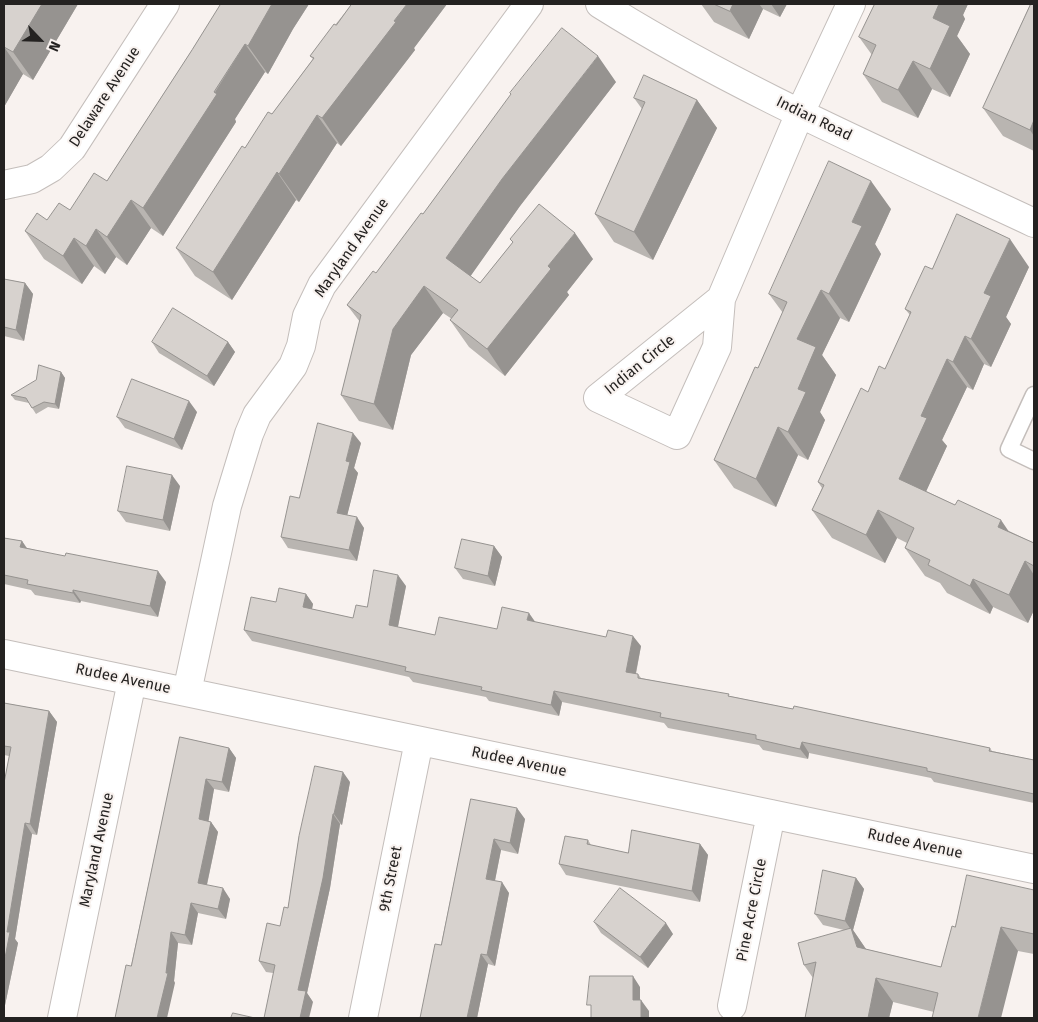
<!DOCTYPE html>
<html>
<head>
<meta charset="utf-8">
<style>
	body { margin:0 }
	#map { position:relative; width:1038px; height:1022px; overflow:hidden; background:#f8f2ef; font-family:"Fira Sans",sans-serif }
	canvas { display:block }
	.frame { position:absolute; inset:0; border:5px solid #242221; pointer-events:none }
	.north { position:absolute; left:15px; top:15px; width:50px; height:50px; -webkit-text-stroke:4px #f8f2ef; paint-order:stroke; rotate:114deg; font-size:14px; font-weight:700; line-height:20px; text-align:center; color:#242221 }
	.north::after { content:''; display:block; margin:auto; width:18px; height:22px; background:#242221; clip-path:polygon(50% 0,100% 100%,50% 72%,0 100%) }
</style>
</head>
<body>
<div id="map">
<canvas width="1038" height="1022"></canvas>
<div class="frame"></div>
<div class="north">N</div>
</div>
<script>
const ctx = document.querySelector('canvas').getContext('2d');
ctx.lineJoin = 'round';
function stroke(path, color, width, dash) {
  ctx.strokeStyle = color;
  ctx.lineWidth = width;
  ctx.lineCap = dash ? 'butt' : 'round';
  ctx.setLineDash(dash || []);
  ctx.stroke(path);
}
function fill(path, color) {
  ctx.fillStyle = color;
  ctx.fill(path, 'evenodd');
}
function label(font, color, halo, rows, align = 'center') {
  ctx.font = font + ' "Fira Sans",sans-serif';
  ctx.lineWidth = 4;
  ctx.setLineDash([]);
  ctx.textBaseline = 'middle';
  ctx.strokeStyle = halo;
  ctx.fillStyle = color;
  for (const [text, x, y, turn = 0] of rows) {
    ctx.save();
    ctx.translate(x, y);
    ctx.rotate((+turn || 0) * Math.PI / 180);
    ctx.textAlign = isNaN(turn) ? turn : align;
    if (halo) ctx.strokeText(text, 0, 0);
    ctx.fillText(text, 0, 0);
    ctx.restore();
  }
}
const service = new Path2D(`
	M1034,395L1009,449L1034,461`);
const minor = new Path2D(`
	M600,4C737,90 887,154 1034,223
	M4,185L32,179L51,168L72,148L165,4
	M721,299L717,347L677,435L598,398L721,299L800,113L851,4
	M4,654L1034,869
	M187,692L227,506L249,434L257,415L293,366L301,346L307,316L322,285L529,4
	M732,1006L771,814
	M62,1018L132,681
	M363,1018L419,741`);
stroke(service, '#c4bebb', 19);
stroke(minor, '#c4bebb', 30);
stroke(service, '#fff', 16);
stroke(minor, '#fff', 28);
fill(new Path2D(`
	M4,4H78L33,80L23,74L4,107Z
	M221,4H309L293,29L268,74L265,72L235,119L236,122L163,236L151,228L127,265L116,257L105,274L94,266L82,284L44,259L25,231L70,210L107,181L192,50Z
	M352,4H447L414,48L415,50L341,146L337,143L299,202L296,200L232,300L195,276L176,248L245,148L272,114L313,59L310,56Z
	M701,4H787L780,17L763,9L749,39L714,22Z
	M875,4H968L963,15L965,19L957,36L970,54L950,97L932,89L918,118L882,102L863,74L872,55L859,37Z
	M1029,4H1034V151L1003,136L983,108L1030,5Z
	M616,82L520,206L470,276L480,283L513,242L510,239L593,259L567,292L569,295L505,376L469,347L450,320L452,319L443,313L411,355L393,430L359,421L341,395L360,322L347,305L376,273L423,214L511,95L510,93Z
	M634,98L697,100L717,128L653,260L614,242L595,214L642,109Z
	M891,209L875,244L881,254L849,322L840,318L822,355L836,375L820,412L825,420L808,460L798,455L776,507L734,488L714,460L758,368L783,313L769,294Z
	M1029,267L1006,317L1011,324L991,367L984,364L973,390L967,387L942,440L947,446L926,491L1034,543V610L1028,623L993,607L990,614L947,593L940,583L925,576L905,548L907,543L897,538L885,563L832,538L812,510L822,488L818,482L868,392L885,369L910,315L905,309L932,269Z
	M4,279L25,283L33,294L24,341L4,336Z
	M152,342H228L235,352L214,386L159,353Z
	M61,372L65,378L59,409L48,407L36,414L29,403L15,400L11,395Z
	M197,412L182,450L125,428L117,417Z
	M361,443L354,468L358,473L347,515L364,528L357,561L288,548L281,537L299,498Z
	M180,486L170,531L126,522L118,511Z
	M4,538L22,541L27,548L166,582L158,617L81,601L80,603L35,595L31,590L4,584Z
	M494,546L502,557L495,586L463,579L455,568Z
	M406,586L398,627L435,635L497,629L535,622L641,646L636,674H638L641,678L793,709L990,748L992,751L1034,760V803L934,782L931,778L809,753L808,759L763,750L759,745L668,728L664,723L562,702L559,716L489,701L486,697L413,682L409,677L252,641L244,630L276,602L306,594L313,604L312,609L353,618L367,607Z
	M4,703L49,711L57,722L37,835L32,834L15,939L18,943L4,1010L9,756L4,755Z
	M180,737L229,748L236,758L229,792L214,789L208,821L211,822L218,832L207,885L230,899L226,919L198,913L192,945L178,943L174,981L175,983L131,966Z
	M350,782L342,825L340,824L330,888L307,993L313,1002L273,973L266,972L259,961L280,926L288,908L299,836Z
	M471,799L525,819L518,854L501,850L495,881L509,893L495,966L488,964L477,1018H420L441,945Z
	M588,840L591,845L628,853L700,844L708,855L700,902L566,875L559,864Z
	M856,878L864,889L853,930L866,949L941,967L955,927L1034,890V954L1018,951L934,1012L893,1002L889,1018H805L813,978L804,965L844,930L823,925L815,914Z
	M594,922L673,934L648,968L601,933Z`), '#b9b5b1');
fill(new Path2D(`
	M42,4H78L33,80L13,52Z
	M272,4H309L293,29L268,74L248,46Z
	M407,4H447L414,48L415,50L341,146L322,118Z
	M733,4H759L763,9L749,39L730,11Z
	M771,4H787L780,17Z
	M939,4H968L963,15L965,19L957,36L970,54L950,97L930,69L933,18Z
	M245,44L265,72L235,119L236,122L163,236L143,208Z
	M4,47L23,74L4,107Z
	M598,56L616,82L520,206L465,284L446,258L502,179Z
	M913,61L932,89L918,118L898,90Z
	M697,100L717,128L653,260L634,232Z
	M317,115L337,143L299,202L279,174Z
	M1034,120V136L1030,130Z
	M277,172L296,200L232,300L213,272Z
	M871,181L891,209L875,244L881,254L849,322L829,294L852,222Z
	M131,200L151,228L127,265L107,237Z
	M96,229L116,257L105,274L86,246Z
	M575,233L593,259L567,292L569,295L505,376L487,349L548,266Z
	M74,238L94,266L82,284L63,256Z
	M1010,239L1029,267L1006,317L1011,324L991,367L971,339L984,293Z
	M25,283L33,294L24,341L16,330Z
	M424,286L443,313L411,355L393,430L374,404L393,329Z
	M821,290L840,318L822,355L836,375L820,412L825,420L808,460L788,432L798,389L797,339Z
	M965,336L984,364L973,390L953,362Z
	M228,342L235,352L214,386L207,376Z
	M947,359L967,387L942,440L947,446L919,507L899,479L921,416Z
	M61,372L65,378L59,409L55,404Z
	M189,401L197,412L182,450L174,439Z
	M778,427L798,455L776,507L756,479Z
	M353,433L361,443L354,468L358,473L345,524L337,513L346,461Z
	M172,475L180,486L170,531L163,520Z
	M878,510L897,538L885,563L866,535Z
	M357,517L364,528L357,561L349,550Z
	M1001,520L1020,548L998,527Z
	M22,541L29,552L20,547Z
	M494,546L502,557L495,586L488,576Z
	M1025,561L1034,575V610L1028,623L1009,595Z
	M158,571L166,582L158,617L150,606Z
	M398,575L406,586L396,636L389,625Z
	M973,579L993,607L990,614L970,586Z
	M73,590L81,601L80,603L73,593Z
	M306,594L313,604L310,618L303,607Z
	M529,613L536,623L527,620Z
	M633,636L641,646L634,682L626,672Z
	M554,691L562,702L559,716L551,705Z
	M49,711L57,722L37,835L30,824Z
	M802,742L809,753L808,759L800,749Z
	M229,748L236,758L229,792L222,782Z
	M343,772L350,782L342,825L334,814Z
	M206,779L214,789L207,830L199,819Z
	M517,808L525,819L518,854L510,843Z
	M333,814L340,824L330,888L307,993L313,1002L309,1018H300L298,990Z
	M211,822L218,832L205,893L198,883Z
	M25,823L32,834L15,939L18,943L4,1010V963L7,932Z
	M494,839L501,850L493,890L486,879Z
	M700,844L708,855L700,902L692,891Z
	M856,878L864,889L853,930L868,952L857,947L852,931L845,921Z
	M502,882L509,893L495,966L487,955Z
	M223,888L230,899L226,919L218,909Z
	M191,903L198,913L192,945L185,935Z
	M666,923L673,934L648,968L640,957Z
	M1001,927L1018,951L1001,1018H978Z
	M171,932L178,943L174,981L175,983L167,1018H157L166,973Z
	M481,954L488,964L477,1018H467Z
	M633,976L640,987V1011L633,1000Z
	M876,978L893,1002L889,1018H868Z
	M641,1000L649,1011V1018H641Z`), '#969390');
const building = new Path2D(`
	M4,4H42L13,52L4,47Z
	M221,4H272L248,46L245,44L214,92L217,94L143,208L131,200L107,237L96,229L86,246L74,238L63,256L25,231L37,213L47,220L59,203L70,210L94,173L107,181L192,50Z
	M352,4H407L394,21L396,22L322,118L317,115L279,174L277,172L213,272L176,248L242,146L245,148L268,112L272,114L314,58L310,56L334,24L336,25Z
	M714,4H733L730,11Z
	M875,4H939L933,18L950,26L930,69L913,61L898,90L863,74L876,45L859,37Z
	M1031,4H1034V120L1030,130L983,108Z
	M562,28L598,56L502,179L446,258L480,283L513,242L510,239L539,204L575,233L548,266L551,269L487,349L450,320L458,310L424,286L393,329L374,404L341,395L361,315L347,305L373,271L376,273L421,213L423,214L511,94L510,93Z
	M644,75L697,100L634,232L595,214L645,102L634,98Z
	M829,161L871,181L852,222L862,226L829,294L821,290L797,339L816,347L798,389L806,392L788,432L778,427L756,479L714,460L755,367L758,368L787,302L769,294Z
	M957,214L1010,239L984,293L991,296L971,339L965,336L953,362L947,359L921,416L927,418L899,479L955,505L958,500L1001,520L998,527L1034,543V566L1025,561L1009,595L973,579L970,586L928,565L930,560L905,548L914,528L878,510L866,535L812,510L824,485L818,482L861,388L868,392L879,366L885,369L911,312L905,309L925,266L932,269Z
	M4,279L25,283L16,330L4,327Z
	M173,308L228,342L207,376L152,342Z
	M39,365L61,372L55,404L44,402L32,408L26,398L11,395L36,380Z
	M132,379L189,401L174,439L117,417Z
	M318,423L353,433L346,461L350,462L337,513L357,517L349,550L281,537L290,496L299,498Z
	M127,466L172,475L163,520L118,511Z
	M4,538L22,541L20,547L65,556L66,553L158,571L150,606L73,590V593L27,584L28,580L4,575Z
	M462,539L494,546L488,576L455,568Z
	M374,570L398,575L389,625L435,635L439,617L497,629L502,607L529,613L527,620L606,637L608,630L633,636L626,672L638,674V678L729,694L728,696L793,709L794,706L990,748L989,751L1034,760V794L927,771V768L802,742L800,749L756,739V735L660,717L661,713L554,691L551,705L481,690L482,687L405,671L406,667L244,630L251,597L276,602L279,588L306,594L303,607L353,618L356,605L367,607Z
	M4,703L49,711L30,824L25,823L7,932H10L4,963V783L11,747L4,746Z
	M180,737L229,748L222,782L206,779L199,819L211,822L198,883L223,888L218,909L191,903L185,935L171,932L166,973H168L157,1018H115L126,965L131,966Z
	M315,766L343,772L334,814H333L323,878L298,990L306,991L300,1018H264L275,965L259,961L267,923L280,926L284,907L288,908L299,836Z
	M471,799L517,808L510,843L494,839L486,879L502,882L487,955L481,954L467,1018H420L435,944L441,945Z
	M632,830L700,844L692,891L559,864L565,836L588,840L587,844L628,853Z
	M823,870L856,878L845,921L815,914Z
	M967,875L1034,890V934L1001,927L978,1018H932L938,993L876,978L868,1018H805L816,962L804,965L798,943L851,928L857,947L941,967L952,926L955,927Z
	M620,888L666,923L640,957L594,922Z
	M590,976H633V1000H641V1018H591V1005H587Z
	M233,1013L255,1018H231Z`);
fill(building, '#d7d2ce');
stroke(building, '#969390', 1);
label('15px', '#242221', '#f8f2ef', [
	["Delaware Avenue",105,97,-57],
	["Indian Road",814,119,26],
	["Maryland Avenue",352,248,-55],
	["Indian Circle",640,365,-39],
	["Rudee Avenue",123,679,12],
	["Rudee Avenue",519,762,12],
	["Rudee Avenue",915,844,12],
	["Maryland Avenue",97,850,-78],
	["9th Street",391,879,-79],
	["Pine Acre Circle",752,910,-79]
]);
</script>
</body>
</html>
